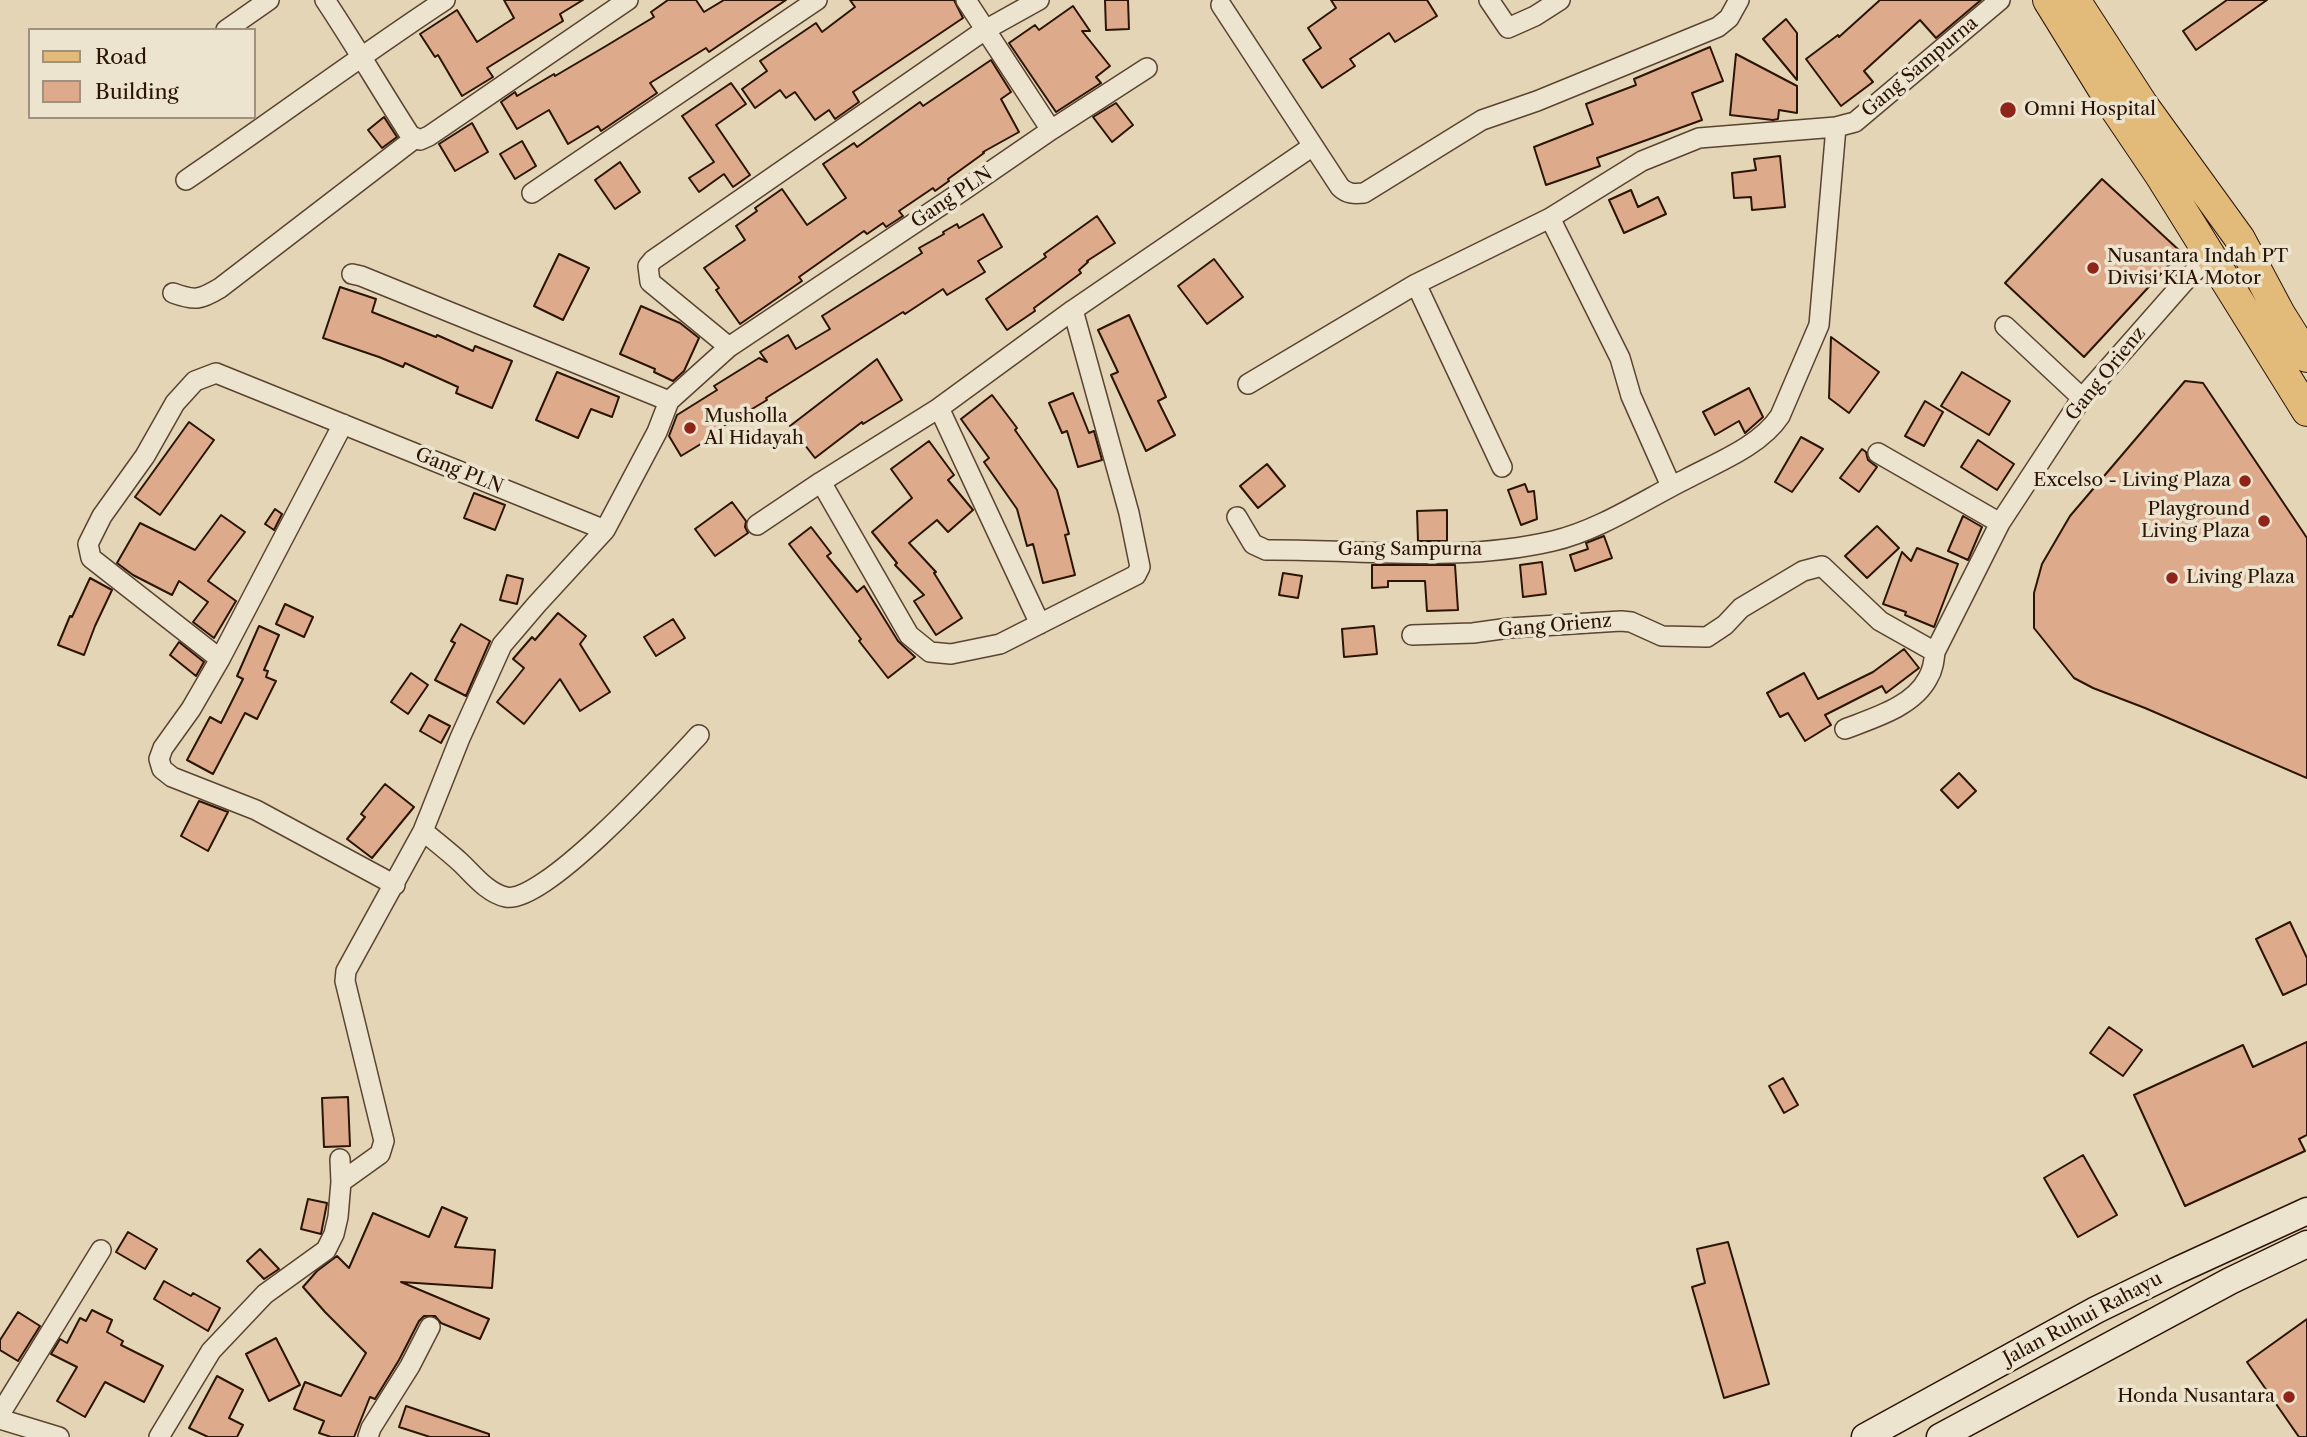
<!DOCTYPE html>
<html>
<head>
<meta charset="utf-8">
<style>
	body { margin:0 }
	#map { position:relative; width:2307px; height:1437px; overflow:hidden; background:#e3d5b5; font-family:"Libre Caslon Text",serif }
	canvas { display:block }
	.legend { position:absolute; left:28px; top:28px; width:228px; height:91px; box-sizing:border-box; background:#ede4cf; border:2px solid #a0917e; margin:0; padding:9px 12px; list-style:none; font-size:21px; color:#2c1405 }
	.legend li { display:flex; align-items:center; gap:14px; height:35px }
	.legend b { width:35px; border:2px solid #a0917e }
</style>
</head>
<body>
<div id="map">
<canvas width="2307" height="1437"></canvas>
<ul class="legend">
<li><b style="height:9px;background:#e2ba7a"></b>Road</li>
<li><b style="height:19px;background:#deaa8c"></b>Building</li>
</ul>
</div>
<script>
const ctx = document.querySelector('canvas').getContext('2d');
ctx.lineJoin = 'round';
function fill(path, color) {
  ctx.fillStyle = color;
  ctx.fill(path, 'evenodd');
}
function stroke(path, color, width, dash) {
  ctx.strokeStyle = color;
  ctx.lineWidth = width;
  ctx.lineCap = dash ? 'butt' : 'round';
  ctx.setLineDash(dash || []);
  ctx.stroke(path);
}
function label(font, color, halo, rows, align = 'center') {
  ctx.font = font + ' "Libre Caslon Text",serif';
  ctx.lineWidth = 7;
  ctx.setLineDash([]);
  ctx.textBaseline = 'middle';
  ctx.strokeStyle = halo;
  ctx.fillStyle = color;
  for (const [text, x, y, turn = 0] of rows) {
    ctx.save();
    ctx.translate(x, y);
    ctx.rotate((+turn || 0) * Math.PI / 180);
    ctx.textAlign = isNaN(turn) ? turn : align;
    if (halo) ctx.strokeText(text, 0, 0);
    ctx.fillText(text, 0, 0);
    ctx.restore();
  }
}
const building = new Path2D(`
	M504,0H583L560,14L563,21L487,68L493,77L462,96L438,55L435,57L420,34L457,10L477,42L514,18Z
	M668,0H696L704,12L724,0H786L709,52L706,48L650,83L657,93L601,131L598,126L568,144L549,110L517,129L501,102L515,92L517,96L554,74L555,76L606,46L654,17L651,12Z
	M850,0H954L963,18L853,92L859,102L835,119L829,110L815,120L795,92L786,98L780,90L755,108L742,89L767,71L760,61L816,23L822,32L855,7Z
	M1105,0H1128L1129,29L1106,30Z
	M1331,0H1427L1437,16L1395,42L1389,33L1350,59L1355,66L1322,88L1303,60L1321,48L1308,28L1336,8Z
	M1880,0H1981L1936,38L1920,20L1864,71L1873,82L1841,106L1806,59L1838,35L1839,37Z
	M2227,0H2267L2196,50L2183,31Z
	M1073,6L1090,31H1082L1110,66L1096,77L1101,83L1056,112L1009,43L1035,25L1039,30Z
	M1786,19L1797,33V80L1763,39Z
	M1710,47L1723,81L1692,93L1702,120L1597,158L1600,166L1546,185L1534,147L1593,124L1586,104L1636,85L1634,79Z
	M1736,54L1797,86V113L1779,110L1778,119L1773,120L1730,115Z
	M991,60L1011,92L1001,99L1019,132L983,152L984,153L948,179L949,181L935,191L933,188L899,211L903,216L886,227L883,223L867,234L864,231L799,277L802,281L740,324L716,290L719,288L704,268L745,240L736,226L757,211L755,208L782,189L807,225L846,198L823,164L854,143L857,147L920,102L923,106Z
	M731,83L746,104L716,125L750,175L733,187L724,174L699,192L689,178L714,162L682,116Z
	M1116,103L1133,125L1112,142L1093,117Z
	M384,117L397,137L382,148L368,130Z
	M472,123L488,152L455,171L439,144Z
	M522,141L536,166L515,179L500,154Z
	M1780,156L1785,207L1752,210L1751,197L1734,198L1732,173L1756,170L1754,159Z
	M620,162L640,192L615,209L595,180Z
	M2102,179L2181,252L2084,357L2005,283Z
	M1631,190L1638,207L1658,197L1666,214L1624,233L1609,200Z
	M983,214L1002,247L978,261L985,272L947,295L943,289L905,314L903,312L766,398L767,400L717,430L719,433L681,456L669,436L677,415L717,390L714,386L759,358L767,362L760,352L788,335L796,349L830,329L822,316L922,253L919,248L944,234L943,232L957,224L959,228Z
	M1097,216L1115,243L1087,261L1088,262L1079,270L1081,273L1034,308L1035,311L1007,330L986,299L1046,257L1044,254Z
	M559,254L589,268L563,320L534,306Z
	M1214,259L1243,297L1207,324L1178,286Z
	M340,287L376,299L372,312L436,337L437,335L473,351L475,346L512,361L492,408L456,393L458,387L405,363L403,367L379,357L323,338Z
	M641,306L680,323L699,338L684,371L673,381L654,372L655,369L620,354Z
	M1129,315L1166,397L1158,401L1175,435L1146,451L1111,375L1118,372L1098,330Z
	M1831,337L1879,372L1849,413L1829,398Z
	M877,359L902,400L863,424L862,422L815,458L790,426Z
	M557,372L619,397L612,417L591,409L578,438L536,420Z
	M1962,372L2010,401L1989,435L1941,406Z
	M2185,381L2203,383L2307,538V778L2145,708L2093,688L2074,678L2034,628V593L2042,564L2070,516Z
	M1749,388L1763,417L1745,433L1739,421L1715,435L1703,412Z
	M1073,393L1089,433L1094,431L1102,460L1078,467L1067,431L1062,433L1049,403Z
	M992,395L1017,428L1015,430L1057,490L1069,534L1065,535L1075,575L1043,583L1033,544L1027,546L1017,509L984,462L989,458L961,419Z
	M1925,401L1943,412L1924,446L1905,436Z
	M189,422L214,440L160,515L135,497Z
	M1801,437L1823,449L1792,492L1775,482Z
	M1978,440L2014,464L1997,490L1961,467Z
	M929,441L954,475L948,480L973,510L948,532L937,520L909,543L936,572L934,573L962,618L936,635L914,601L924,595L895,565L897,563L872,532L912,498L891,469Z
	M1862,449L1866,452L1868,460L1877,467L1859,492L1840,478Z
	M1267,464L1285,486L1258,508L1240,486Z
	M1525,484L1528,492L1534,491L1537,519L1521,525L1508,490Z
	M474,493L505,505L495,530L464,518Z
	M732,502L746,521L745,527L748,533L715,556L695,529Z
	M275,509L282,514L274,530L265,524Z
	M1447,510V541H1418L1417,511Z
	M221,515L245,532L208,581L236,601L214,638L193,622L208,602L179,581L172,595L133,575L117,563L140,523L195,550Z
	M1963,516L1982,527L1968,560L1948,551Z
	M1877,526L1899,548L1867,578L1845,556Z
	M811,527L831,553L827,556L857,592L864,586L898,641L915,657L888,678L859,641L861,639L789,544Z
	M1604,536L1612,558L1575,571L1570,555L1588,549L1586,543Z
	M1917,548L1958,564L1934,627L1905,615L1906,612L1883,604L1902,552L1911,561Z
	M1542,562L1546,594L1523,597L1520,565Z
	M1372,565H1455L1458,610L1427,611L1425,581H1388V587L1372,588Z
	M1283,573L1302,576L1298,598L1279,595Z
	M507,575L523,579L517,604L500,600Z
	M90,578L112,590L95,626L84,655L58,645L70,616L72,617Z
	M285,604L313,617L304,637L276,624Z
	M558,613L586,636L580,644L610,692L580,711L560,679L524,724L497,702L524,668L513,659L532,637L535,640Z
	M673,619L685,638L656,656L644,637Z
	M461,624L490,641L466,696L435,680L455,643L451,641Z
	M259,626L279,635L264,670L268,671L266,677L276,681L257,719L245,713L213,774L187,760L210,717L221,723L243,679L237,676Z
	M1374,626L1377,654L1344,657L1342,629Z
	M179,642L204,662L196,676L170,655Z
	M1904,649L1919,668L1886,693L1882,686L1825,715L1831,725L1805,741L1788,713L1780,717L1767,693L1804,673L1818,699L1873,672Z
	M411,673L428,685L408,714L391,702Z
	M429,715L450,726L441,743L420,731Z
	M1959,773L1976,791L1958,808L1941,790Z
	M385,784L414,807L372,858L347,839L365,817L361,814Z
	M199,801L228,812L208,851L181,836Z
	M2290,922L2307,958V984L2283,995L2256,939Z
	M2109,1027L2142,1050L2123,1076L2090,1053Z
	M2307,1042V1135L2299,1139L2305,1151L2185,1206L2134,1095L2243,1045L2253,1067Z
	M1783,1078L1798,1105L1784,1113L1769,1086Z
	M348,1097L350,1146L324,1147L322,1098Z
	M2083,1155L2117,1215L2078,1237L2044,1178Z
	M308,1199L327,1203L321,1234L301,1229Z
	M442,1207L467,1218L455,1247L495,1250L492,1288L401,1282L489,1319L480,1339L441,1323L435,1316H424L419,1321L399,1360L375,1399L370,1397L354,1437H331L319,1433L324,1421L294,1409L305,1382L341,1396L366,1353L325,1312L303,1287L317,1271L337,1256L349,1268L373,1213L429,1237Z
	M128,1232L157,1249L145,1269L116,1252Z
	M1728,1242L1769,1384L1724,1398L1692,1287L1705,1283L1697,1249Z
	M260,1249L279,1269L264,1279L247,1261Z
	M164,1281L191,1296L193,1293L220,1308L208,1331L154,1299Z
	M92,1310L112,1320L107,1332L123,1341L121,1345L163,1366L144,1402L105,1382L85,1417L57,1401L77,1367L51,1354L60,1339L67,1343L80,1318L86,1321Z
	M18,1312L40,1326L18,1361L0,1350V1340Z
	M2307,1319V1437H2299L2247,1362Z
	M276,1338L300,1385L269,1401L246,1354Z
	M217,1376L243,1390L229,1418L243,1425L237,1437H208L189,1428Z
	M406,1406L489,1434V1437H430L399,1427Z`);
fill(building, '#deaa8c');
stroke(building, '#2c1405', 2);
const minor = new Path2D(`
	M325,0C355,45 381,90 410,135L420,140L429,136L628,0
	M1489,0L1508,28L1535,16L1560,0
	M1221,5L1340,187C1347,194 1354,194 1364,193L1482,120L1537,101L1718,27L1729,18L1739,0
	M226,30L269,0
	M1051,130L1147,68
	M186,180C273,121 357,58 445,0
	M532,193L817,0
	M1550,218L1620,358L1631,396L1671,486
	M352,274L361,276L669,401
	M173,293C195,301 200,300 220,288L414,139
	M2005,326L2082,398
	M729,347L650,282L648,266L653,260L985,30L1039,0
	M1248,384L1416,284
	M939,408L1040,624
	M343,424L220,659L191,709L163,748L159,759L162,769L172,777L256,810L395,885
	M1878,453L2000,523
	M1502,467L1416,284L1550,218L1642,161L1699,138L1836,127L1855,122L2000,0
	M821,482L909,635L930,652L951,654L1000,644L1136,575L1140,567L1129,513L1073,310
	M1237,517L1253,544L1266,550C1361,549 1458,563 1553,541C1600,530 1644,500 1688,478C1718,462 1760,446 1780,416L1819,325L1836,127
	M757,525L821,482L939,408L1073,310L1313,146
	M1412,635L1473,633L1509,628L1621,621L1631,622L1662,636L1707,637L1725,625L1741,608L1803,571L1822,566L1880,621L1935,652
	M220,659L91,558L88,544L102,516L145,456L175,403L195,381L216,373L605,530L657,432L669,401L729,347L952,198L1051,130L966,0
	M1845,729C1873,718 1913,707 1928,678C1933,670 1934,661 1935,652L2000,523L2082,398L2184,282L2211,255
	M423,831C435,841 448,851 460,862C473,874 487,893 506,897C544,905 671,765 699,735
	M341,1182L380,1154L384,1141L345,981L346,971L423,831L460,738L502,645L537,604L605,530
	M0,1414L101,1250
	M0,1419L59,1437
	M159,1437L211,1351L265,1294L326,1250L334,1234L338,1217L341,1182L340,1159
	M368,1437L371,1428L410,1366L430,1327`);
const secondary = new Path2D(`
	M1865,1437L2096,1310L2176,1271L2307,1211
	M1940,1437L2230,1281L2307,1244`);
const primary = new Path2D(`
	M2048,0L2114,107L2160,175L2307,411
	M2075,0L2143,105L2240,239L2280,314L2307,357`);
stroke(minor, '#5a4431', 22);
stroke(secondary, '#2c1405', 29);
stroke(primary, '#2c1405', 32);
stroke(minor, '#ede4cf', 19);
stroke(secondary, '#ede4cf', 26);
stroke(primary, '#e2ba7a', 30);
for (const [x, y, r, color] of [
	[2008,110,9,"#8f2418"],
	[2093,268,7,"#8f2418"],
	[690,428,7,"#8f2418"],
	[2245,481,7,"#8f2418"],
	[2264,521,7,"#8f2418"],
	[2172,578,7,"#8f2418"],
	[2289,1397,7,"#8f2418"]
]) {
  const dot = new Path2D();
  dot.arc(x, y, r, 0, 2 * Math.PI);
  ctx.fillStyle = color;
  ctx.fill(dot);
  stroke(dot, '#ede4cf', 2.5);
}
label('19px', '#2c1405', '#ede4cf', [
	["Gang Sampurna",1920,67,-40],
	["Gang PLN",952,198,-34],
	["Gang Orienz",2106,374,-51],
	["Gang PLN",459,471,22],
	["Gang Sampurna",1410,550],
	["Gang Orienz",1555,626,-5],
	["Jalan Ruhui Rahayu",2083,1319,-28]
]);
label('19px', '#2c1405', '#ede4cf', [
	["Omni Hospital",2024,110],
	["Nusantara Indah PT",2107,257],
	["Divisi KIA Motor",2107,279],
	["Musholla",704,417],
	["Al Hidayah",704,439],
	["Excelso - Living Plaza",2231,481,"right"],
	["Playground",2250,510,"right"],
	["Living Plaza",2250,532,"right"],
	["Living Plaza",2186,578],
	["Honda Nusantara",2275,1397,"right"]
], 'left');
</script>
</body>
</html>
